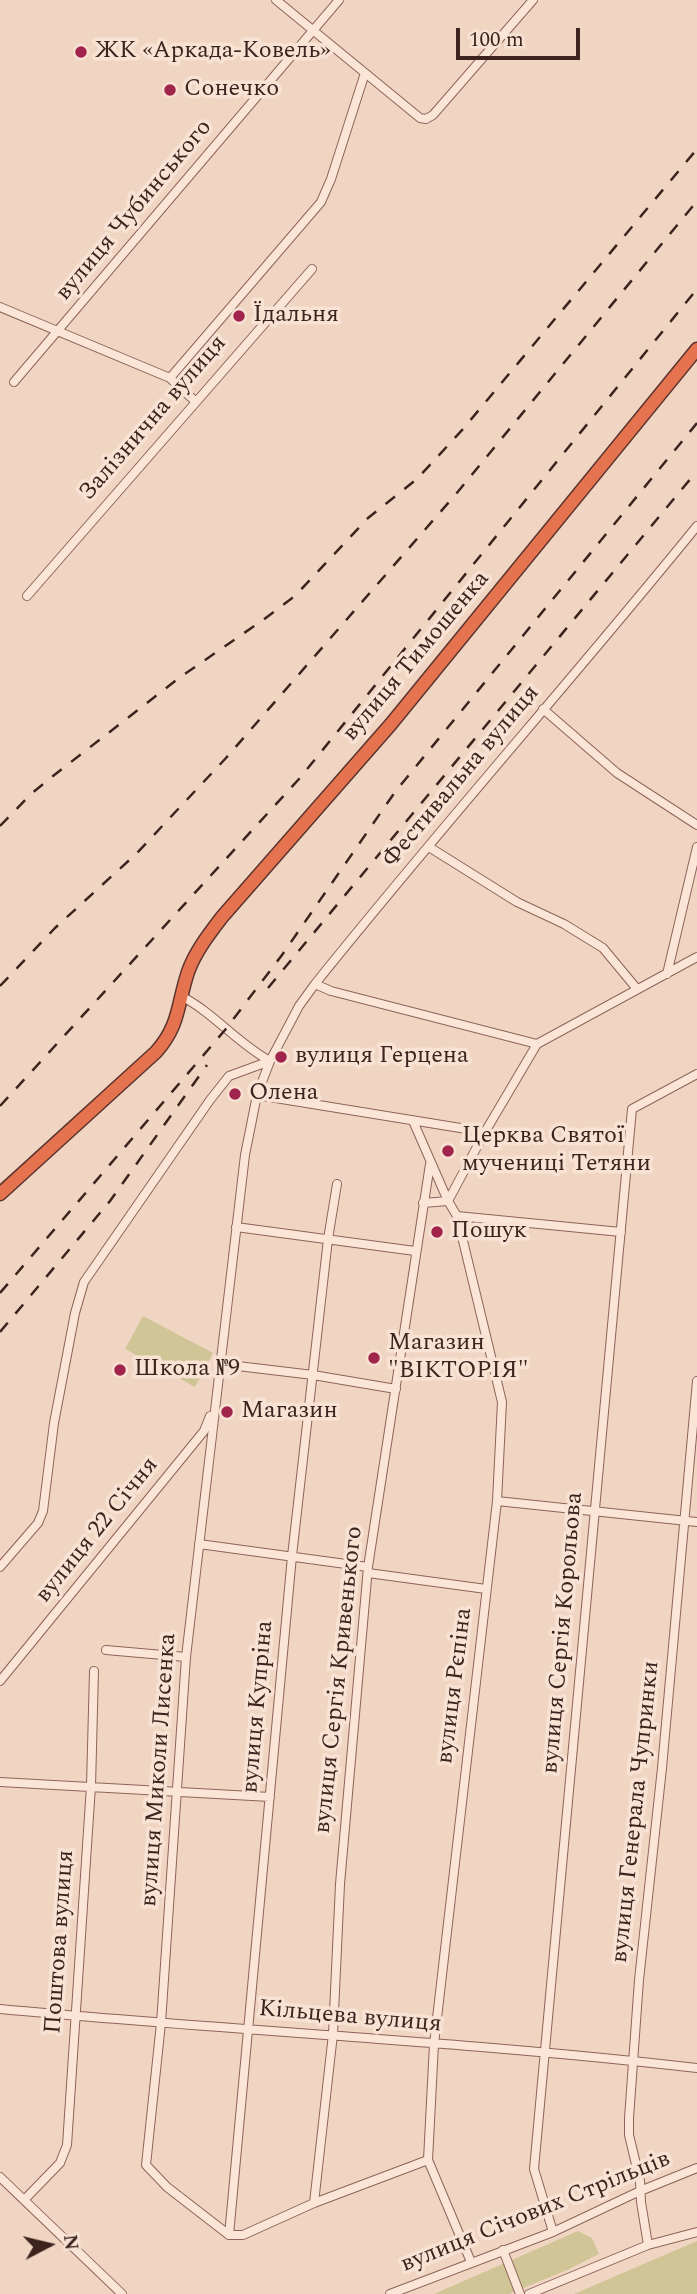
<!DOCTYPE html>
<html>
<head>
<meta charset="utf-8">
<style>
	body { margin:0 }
	#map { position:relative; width:697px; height:2294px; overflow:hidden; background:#f1d5c3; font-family:Spectral,serif }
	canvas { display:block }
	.north { position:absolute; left:14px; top:2210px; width:70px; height:70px; -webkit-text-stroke:5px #f8e2d4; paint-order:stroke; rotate:83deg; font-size:19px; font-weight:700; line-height:28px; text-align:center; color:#3c231e }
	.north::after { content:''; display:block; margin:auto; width:24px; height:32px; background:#3c231e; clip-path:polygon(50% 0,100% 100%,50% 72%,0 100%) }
	.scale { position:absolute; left:456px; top:28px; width:124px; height:32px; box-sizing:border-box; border:4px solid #3c231e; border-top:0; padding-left:9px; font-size:21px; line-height:24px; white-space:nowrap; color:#3c231e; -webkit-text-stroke:5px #f8e2d4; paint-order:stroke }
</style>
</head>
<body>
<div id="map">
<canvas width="697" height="2294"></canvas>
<div class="north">N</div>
<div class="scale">100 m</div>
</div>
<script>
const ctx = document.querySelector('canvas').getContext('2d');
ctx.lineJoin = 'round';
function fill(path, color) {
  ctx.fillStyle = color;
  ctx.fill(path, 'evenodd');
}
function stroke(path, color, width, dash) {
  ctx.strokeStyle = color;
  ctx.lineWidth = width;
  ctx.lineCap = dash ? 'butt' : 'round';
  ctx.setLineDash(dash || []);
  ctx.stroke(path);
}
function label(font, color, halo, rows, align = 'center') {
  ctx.font = font + ' Spectral,serif';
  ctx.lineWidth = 7;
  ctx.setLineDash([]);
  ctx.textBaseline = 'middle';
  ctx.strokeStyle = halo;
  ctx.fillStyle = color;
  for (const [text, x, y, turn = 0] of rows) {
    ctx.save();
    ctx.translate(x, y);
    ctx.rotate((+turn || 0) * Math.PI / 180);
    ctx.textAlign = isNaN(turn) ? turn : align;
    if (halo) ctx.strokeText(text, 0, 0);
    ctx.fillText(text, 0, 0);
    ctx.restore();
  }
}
fill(new Path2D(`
	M143,1316L213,1353L195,1387L125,1349Z
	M578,2231L592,2238L599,2254L567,2270L509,2294H434Z
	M697,2241V2294H574Z`), '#d0c596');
const minor = new Path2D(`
	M276,0L420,118L426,119L433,115L533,0
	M0,307L170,378L196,402
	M170,378L321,202L331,179L365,73
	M14,382L339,0
	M27,596L312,269
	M543,709L617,773L697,825
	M429,847L517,902L564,924L603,948L637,989
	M667,974L697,847
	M315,984L331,991L537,1044
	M181,996C214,1013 237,1043 270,1061
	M257,1095L485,1132
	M413,1121L448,1201L457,1216L502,1402L497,1501L434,2044L428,2160L471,2262
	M423,1203L448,1201L485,1132L537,1044L697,957
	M457,1216L621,1232
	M236,1227L415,1251
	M221,1364L313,1375L396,1389
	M497,1501L697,1522
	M199,1544L368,1567
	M0,1567L38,1523L43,1511L54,1423L75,1313L84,1282L210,1100L229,1076L270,1061
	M368,1573L486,1589
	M106,1650L186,1657
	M0,1681L204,1431L210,1416
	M0,1782L270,1797
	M0,2009C232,2031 465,2041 697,2068
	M428,2160L314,2203L243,2235H229L167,2187L146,2165L161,2023L186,1657L245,1155L257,1095L270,1061L299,1006L315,984C439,829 572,680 697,526
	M0,2177L122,2294
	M25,2199L60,2163L67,2145L91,1786L94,1671
	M314,2203L333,2034L340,1884L368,1567L430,1164
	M553,2232L534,2169L632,1109L697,1074
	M229,2235L292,1556L328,1239L337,1184
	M648,2245L641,2202L640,2181L629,2135V2118L639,1980L662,1768L697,1381
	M503,2250L520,2294
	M390,2294L553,2232L640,2191L697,2168
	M529,2294L648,2245L697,2232`);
const highway = new Path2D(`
	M0,1194L156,1052C180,1025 177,1005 188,972C195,952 209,934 222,917L391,724L697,349`);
stroke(minor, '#8d6458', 10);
stroke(highway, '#5b342d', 15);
stroke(minor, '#fbe5d7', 8);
stroke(highway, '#e6734f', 12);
stroke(new Path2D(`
	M0,826L31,794L53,776L179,678L263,620L295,596L368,518L417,479L463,429L697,149
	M0,986L55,928L136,854L226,758L456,494L697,201
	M268,988L697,471
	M0,1106L299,779L697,289
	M0,1293L225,1030L282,955L395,792L697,423
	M0,1332L110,1201L207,1065`), '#3c231e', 2.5, [12, 12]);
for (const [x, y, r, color] of [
	[81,52,7,"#a1244c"],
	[170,90,7,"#a1244c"],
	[239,316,7,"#a1244c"],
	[281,1057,7,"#a1244c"],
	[235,1094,7,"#a1244c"],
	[448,1151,7,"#a1244c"],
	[437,1232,7,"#a1244c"],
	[374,1358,7,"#a1244c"],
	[120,1370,7,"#a1244c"],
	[227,1412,7,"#a1244c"]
]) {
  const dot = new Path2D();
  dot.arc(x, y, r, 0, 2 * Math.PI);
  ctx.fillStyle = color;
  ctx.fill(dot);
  stroke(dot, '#f8e2d4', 2.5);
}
label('24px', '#3c231e', '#f8e2d4', [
	["ЖК «Аркада-Ковель»",95,52],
	["Сонечко",184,90],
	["Їдальня",253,316],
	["вулиця Герцена",295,1057],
	["Олена",249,1094],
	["Церква Святої",462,1137],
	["мучениці Тетяни",462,1165],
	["Пошук",451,1232],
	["Магазин",388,1344],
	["\"ВІКТОРІЯ\"",388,1372],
	["Школа №9",134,1370],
	["Магазин",241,1412]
], 'left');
label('24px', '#3c231e', '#f8e2d4', [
	["вулиця Чубинського",135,211,-50],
	["Залізнична вулиця",154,419,-49],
	["вулиця Тимошенка",417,657,-50],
	["Фестивальна вулиця",462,777,-50],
	["вулиця 22 Січня",98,1531,-51],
	["вулиця Сергія Корольова",564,1633,-85],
	["вулиця Сергія Кривенького",340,1680,-84],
	["вулиця Рєпіна",456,1686,-83],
	["вулиця Купріна",259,1707,-85],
	["вулиця Миколи Лисенка",160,1770,-86],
	["вулиця Генерала Чупринки",637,1812,-84],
	["Поштова вулиця",61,1942,-86],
	["Кільцева вулиця",350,2018,5],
	["вулиця Січових Стрільців",536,2213,-22]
]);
</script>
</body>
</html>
